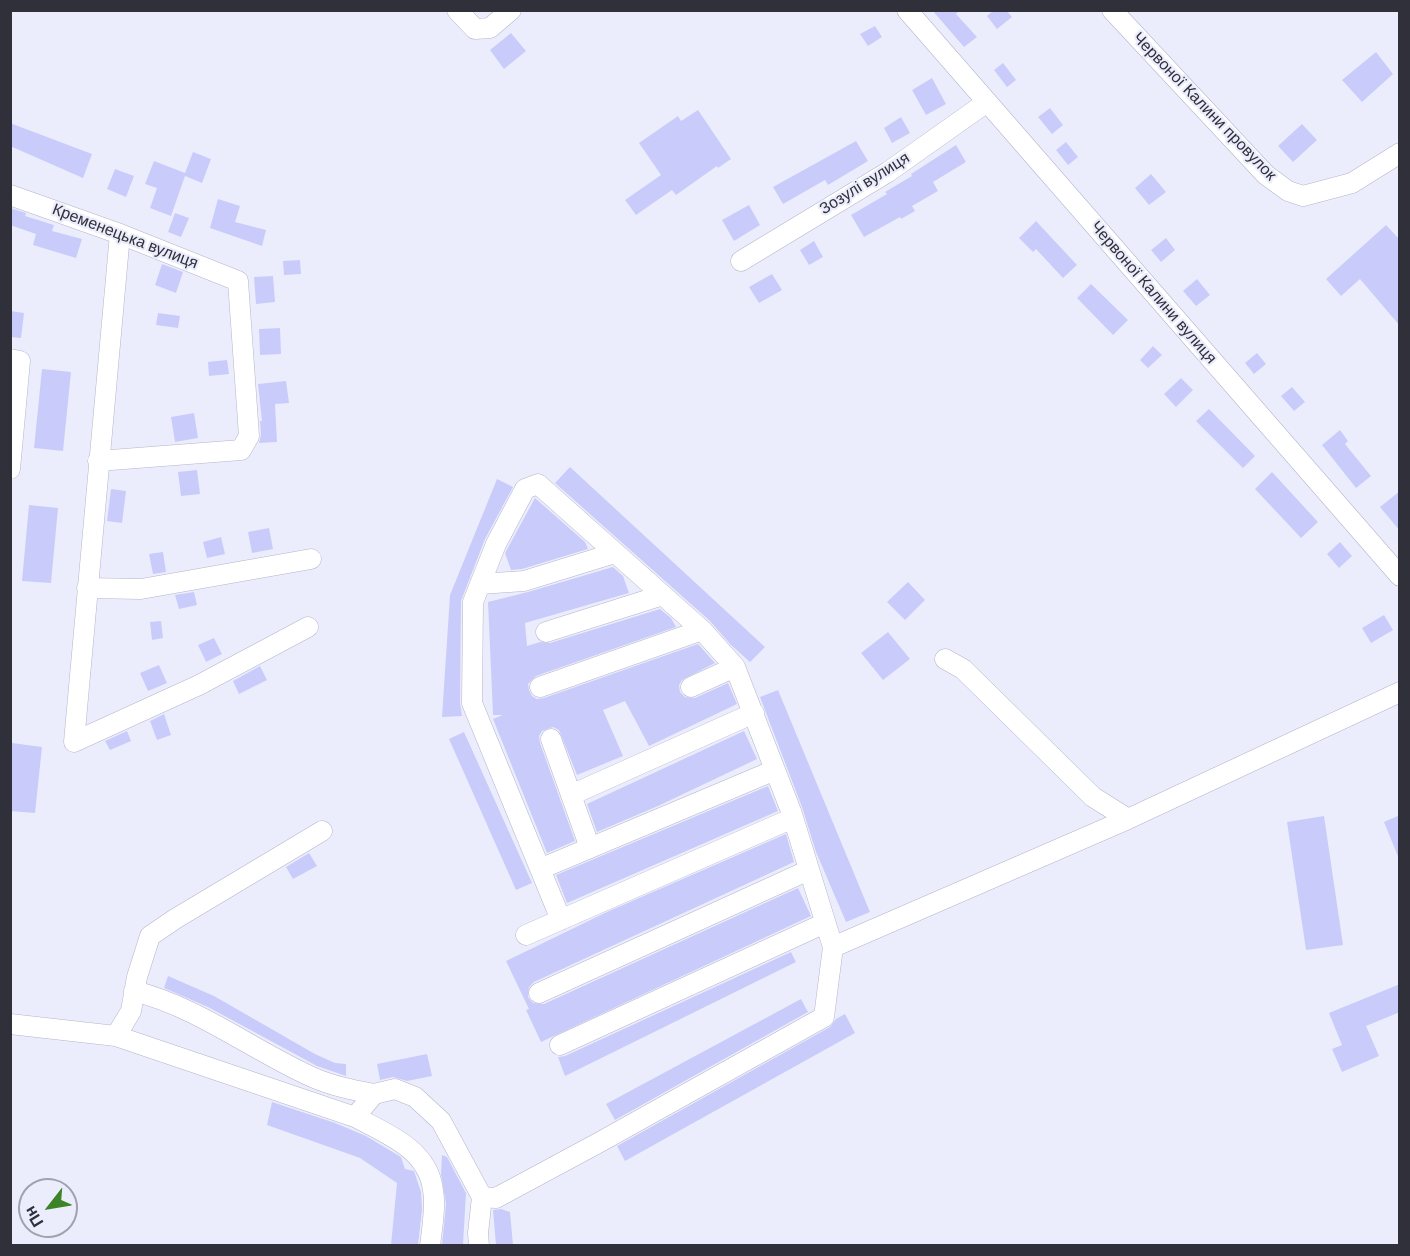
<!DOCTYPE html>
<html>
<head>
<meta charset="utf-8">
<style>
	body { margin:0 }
	#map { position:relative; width:1410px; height:1256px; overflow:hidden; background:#ecedfc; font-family:"DM Sans",sans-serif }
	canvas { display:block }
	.frame { position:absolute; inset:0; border:12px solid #2f3039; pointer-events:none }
	.north { position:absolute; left:18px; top:1178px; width:60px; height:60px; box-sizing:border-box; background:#ecedfc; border:2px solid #a0a1ae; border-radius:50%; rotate:239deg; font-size:16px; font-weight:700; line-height:24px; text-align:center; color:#2f3039 }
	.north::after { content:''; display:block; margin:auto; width:21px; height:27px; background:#3d8328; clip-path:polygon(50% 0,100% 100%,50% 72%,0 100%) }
</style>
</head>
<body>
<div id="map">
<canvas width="1410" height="1256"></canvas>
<div class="frame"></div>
<div class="north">Пн</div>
</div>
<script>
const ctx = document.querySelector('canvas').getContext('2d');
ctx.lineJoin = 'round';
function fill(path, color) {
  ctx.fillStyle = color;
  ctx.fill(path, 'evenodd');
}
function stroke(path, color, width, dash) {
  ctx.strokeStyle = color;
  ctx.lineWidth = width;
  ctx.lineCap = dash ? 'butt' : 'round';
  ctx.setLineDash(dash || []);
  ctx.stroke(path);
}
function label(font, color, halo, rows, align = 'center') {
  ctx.font = font + ' "DM Sans",sans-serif';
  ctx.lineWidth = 4.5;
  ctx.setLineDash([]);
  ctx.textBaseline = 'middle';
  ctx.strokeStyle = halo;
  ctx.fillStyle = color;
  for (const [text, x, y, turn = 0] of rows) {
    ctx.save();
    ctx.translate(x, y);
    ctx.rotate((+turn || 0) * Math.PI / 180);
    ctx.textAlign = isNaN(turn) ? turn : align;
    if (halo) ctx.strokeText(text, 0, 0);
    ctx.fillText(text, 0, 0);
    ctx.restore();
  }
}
fill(new Path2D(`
	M932,10H960L956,14L977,37L964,47Z
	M994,10H1006L1012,17L997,29L987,16Z
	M875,26L882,37L868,46L860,34Z
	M511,33L526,51L504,69L490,50Z
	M1376,52L1393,74L1362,102L1342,80Z
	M1003,63L1016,80L1007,87L994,70Z
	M932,78L946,104L926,115L912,90Z
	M1050,108L1063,125L1052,134L1038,117Z
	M698,110L731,159L718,168L717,166L676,195L672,190L636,215L625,200L661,175L639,143L678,116L681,121Z
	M901,117L910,133L892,143L884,128Z
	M10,123L92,154L83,178L10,146Z
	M1302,124L1317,140L1293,162L1278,146Z
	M856,141L868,161L828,185L825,180L783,204L773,187Z
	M1066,142L1078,157L1068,165L1056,150Z
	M956,145L966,162L933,182L938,191L912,206L915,211L901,219L900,217L864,237L851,215L887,194L885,192L912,176L911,174Z
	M193,152L211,159L202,183L185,176L171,216L150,208L157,188L145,184L154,161L185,173Z
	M115,169L134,176L126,197L107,189Z
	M1151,174L1166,192L1149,205L1135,188Z
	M218,199L240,206L235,222L266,230L262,246L210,228Z
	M749,205L760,225L734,241L722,220Z
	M10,208L26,213L25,216L54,225L52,231L82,239L76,258L33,245L36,234L10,225Z
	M175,213L189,218L181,237L168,232Z
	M1036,221L1077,265L1063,278L1036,249L1033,252L1019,238Z
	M1386,225L1400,240V326L1360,279L1341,296L1326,279Z
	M1166,238L1175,250L1161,262L1151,250Z
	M814,241L823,257L809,265L800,250Z
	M300,260L301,274L284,275L283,261Z
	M162,264L183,272L176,293L155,285Z
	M772,274L782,290L759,303L749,287Z
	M273,276L275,302L256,304L254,277Z
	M1197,279L1210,295L1196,306L1183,291Z
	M1091,284L1128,320L1113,335L1077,298Z
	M10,311L24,313L21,338L10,337Z
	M158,313L180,316L178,328L156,325Z
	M280,328L281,354L260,355L259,329Z
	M1153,346L1162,355L1148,368L1140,360Z
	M1257,353L1266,364L1254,374L1245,363Z
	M227,360L229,374L209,376L208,362Z
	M42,369L71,372L63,451L34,448Z
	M1181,378L1193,390L1176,407L1164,394Z
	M286,381L289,403L275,404L277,442L259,443L261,435L260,421H262L258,384Z
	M1292,387L1305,402L1294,411L1281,396Z
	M1209,409L1255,456L1243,468L1196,421Z
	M194,413L198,438L175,442L171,417Z
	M1340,430L1348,441L1345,444L1371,476L1356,488L1322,445Z
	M570,467L765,647L750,662L731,645L710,621L555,483Z
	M197,470L200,494L181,496L178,472Z
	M1272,472L1318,522L1301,538L1255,489Z
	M497,479L513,487L485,539L461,601L460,703L462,716L442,717L450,595Z
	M111,489L126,491L122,523L107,521Z
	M1400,491V531L1380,507Z
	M535,498L585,542L588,549L522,569L511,570L505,553Z
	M29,505L58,508L51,583L22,581Z
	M269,528L273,549L252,553L248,532Z
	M221,537L225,554L207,558L203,542Z
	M1340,542L1352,556L1339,568L1327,554Z
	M163,552L166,572L153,574L149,554Z
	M613,567L623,576L629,593L525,623L527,646L540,642L550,643L660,609L671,618L676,627L536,676L528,684L529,690L532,696L537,699L544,698L698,644L715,663L682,680L679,685L680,692L685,697L695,698L728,683L737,704L649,746L625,701L603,710L623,756L577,775L559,730L553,727L542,731L539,736L540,743L575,841L547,853L493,719L503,715H493L488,602L528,592Z
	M908,582L925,600L905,620L887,602Z
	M194,592L197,605L179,609L175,595Z
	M1384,615L1393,630L1371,643L1362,628Z
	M161,621L163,638L152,640L150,622Z
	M888,632L910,659L883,680L861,653Z
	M214,638L222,654L206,662L198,645Z
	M159,665L167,683L148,691L140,673Z
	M260,666L267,680L239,694L233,681Z
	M778,690L870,912L846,922L816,852L802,807L760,697Z
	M164,714L171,735L157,740L150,721Z
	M127,731L131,741L110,750L105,741Z
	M744,731L757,759L658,806L597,832L587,804Z
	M464,732L532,883L516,890L449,739Z
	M12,743L42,747L35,813L10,811Z
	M768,786L778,811L567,903L556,875Z
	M1400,815V859H1399L1384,822Z
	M1324,816L1343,945L1306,950L1287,822Z
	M786,834L794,862L534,982L529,987L528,997L533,1003L544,1004L798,888L811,916L541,1042L526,1010L529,1009L506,961L607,912Z
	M309,853L317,866L293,879L286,867Z
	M791,952L796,962L565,1076L558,1057L565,1056Z
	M168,976L214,996L315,1054L335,1063L346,1064V1076L317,1066L208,1007L164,988Z
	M1400,984V1012L1366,1026L1379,1056L1342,1072L1332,1049L1342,1045L1329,1013Z
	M801,999L808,1012L615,1120L606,1104Z
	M845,1014L855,1033L625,1161L617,1146L830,1027L836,1019Z
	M427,1054L432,1076L407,1081L393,1077L380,1080L377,1064Z
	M272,1102L335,1123L366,1136L401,1157L405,1169L414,1171L421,1192L422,1210L418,1245H391L397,1183L360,1158L267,1125Z
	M442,1155L447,1157L466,1193L463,1245H442L446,1204L441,1174Z
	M501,1209L510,1212L513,1245H496L493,1210Z`), '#c9ccfa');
const minor = new Path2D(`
	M457,10L475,29L490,28L511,10
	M907,10L1400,576
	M1112,10L1266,175L1288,191L1303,196L1352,183L1400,153
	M10,195L120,234L238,281L249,436L241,450L98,461
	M120,234L74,742L199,685L308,627
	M741,261L888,172L987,102
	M10,359L20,361L10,469
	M480,584L524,581L615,553
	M87,588L141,589L311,559
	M546,632L663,595
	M945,659L963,669L1093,797L1128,819
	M540,687L702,630
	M691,687L735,667
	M551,739L590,848
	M571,795L754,713
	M540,869L775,770
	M561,920L472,703L473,602L496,544L525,489L538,484L702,630L735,667L791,811L833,947
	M526,935L793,818
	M134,991C198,1007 252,1050 312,1077C332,1086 353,1090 374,1094
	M539,993L809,870
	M10,1024L116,1036L355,1117C387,1134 428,1149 433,1190C436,1207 432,1228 430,1246
	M116,1036L131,1011L137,977L150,936L175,919L322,831
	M560,1045L825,923
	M355,1117L374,1094L395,1089L415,1097L441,1121L482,1197L496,1198L600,1142L824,1017L833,947L1128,819L1400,692
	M479,1246L478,1233L482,1197`);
stroke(minor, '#b3b4cb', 21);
stroke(minor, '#fff', 20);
label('16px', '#2f3039', '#ecedfc', [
	["Червоної Калини провулок",1204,107,46],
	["Зозулі вулиця",865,184,-32],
	["Кременецька вулиця",125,237,21],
	["Червоної Калини вулиця",1153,293,49]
]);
</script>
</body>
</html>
